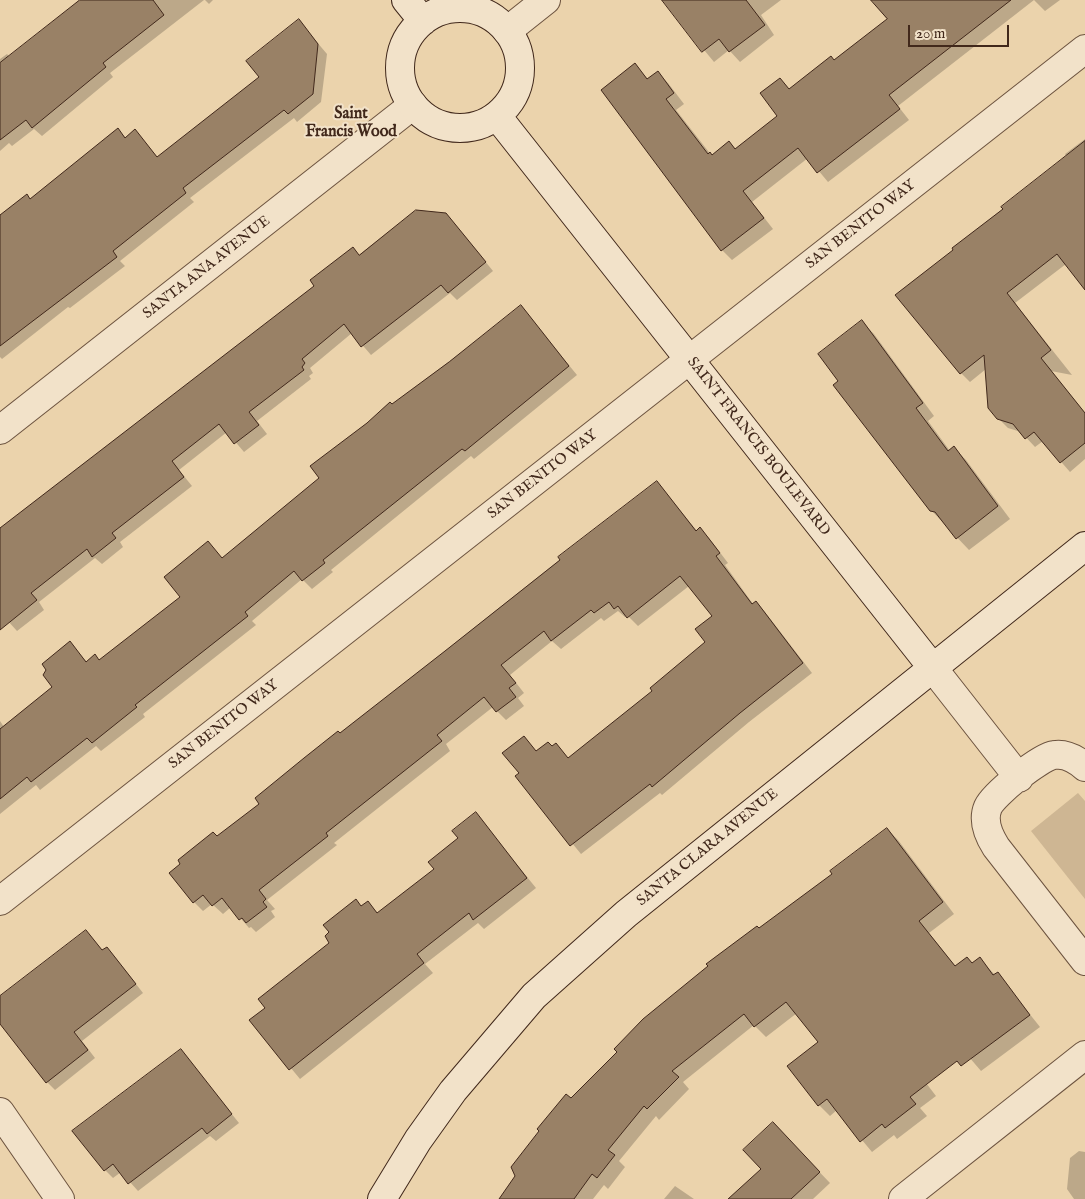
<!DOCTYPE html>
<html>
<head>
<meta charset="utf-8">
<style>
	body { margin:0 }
	#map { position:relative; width:1085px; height:1199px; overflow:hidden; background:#ebd3ac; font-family:"IM FELL English",serif }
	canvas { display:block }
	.scale { position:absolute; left:908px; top:25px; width:101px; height:22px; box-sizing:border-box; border:2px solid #41281b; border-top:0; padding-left:6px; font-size:15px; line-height:18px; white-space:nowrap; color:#41281b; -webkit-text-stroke:4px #f2e2c9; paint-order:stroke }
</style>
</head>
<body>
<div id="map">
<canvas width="1085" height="1199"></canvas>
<div class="scale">20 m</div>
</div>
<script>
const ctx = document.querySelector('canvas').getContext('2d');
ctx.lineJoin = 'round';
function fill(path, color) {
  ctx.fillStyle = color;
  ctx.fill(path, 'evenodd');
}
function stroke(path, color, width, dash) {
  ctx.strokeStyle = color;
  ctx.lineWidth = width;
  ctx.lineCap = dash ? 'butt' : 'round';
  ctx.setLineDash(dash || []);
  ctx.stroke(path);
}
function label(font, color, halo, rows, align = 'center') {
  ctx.font = font + ' "IM FELL English",serif';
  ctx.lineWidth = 4;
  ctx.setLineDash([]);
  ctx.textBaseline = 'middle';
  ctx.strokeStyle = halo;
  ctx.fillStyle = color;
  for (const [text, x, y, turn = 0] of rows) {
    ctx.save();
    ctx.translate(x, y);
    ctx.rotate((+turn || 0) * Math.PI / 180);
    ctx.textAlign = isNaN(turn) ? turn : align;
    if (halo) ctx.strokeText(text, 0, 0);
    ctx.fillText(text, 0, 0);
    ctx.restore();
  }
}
fill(new Path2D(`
	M1078,793L1085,801V899L1031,831Z`), '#ceb693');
fill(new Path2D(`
	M79,0H204L110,73L113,77L42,136L34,129L12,146L9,143L0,151V59L7,54L10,57Z
	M205,0H213L209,4Z
	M671,0H781L761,15L774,35L740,62L729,50L714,62L666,4Z
	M899,0H1060L1045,11L1034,0L898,106L909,120L828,182L808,158L752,202L773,229L732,260L722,250L635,65L649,80L658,73L668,83L684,104L676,110L712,156L729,142L736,149L778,116L780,79L790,90L834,61L888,20Z
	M299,21L327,54L321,102L297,122L294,118L190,198L194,202L120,261L125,266L70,308L68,307L2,359L0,357V217L31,200L118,130L126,138L135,131L158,158L261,78Z
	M1085,139V288L1066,264L1015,303L1072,375L1051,371L1085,413V459L1070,472L1043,441L1035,447L1021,432L1008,428L998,418L986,369L970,382L961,373L954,248L1067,157L1065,154Z
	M454,223L493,271L457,300L450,293L371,355L352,333L310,368L313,373L309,376L311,379L257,421L267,434L244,452L227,432L179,470L192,486L120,542L123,547L102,564L95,558L39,602L44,610L17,631L7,620L0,626V533L35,503L316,286L353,249L360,256Z
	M521,307L577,375L474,459L471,456L331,570L333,572L312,589L302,579L252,621L256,625L143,714L145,717L101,751L96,746L40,790L36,785L0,814V721L4,727L54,688L78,652L87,662L100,661L182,597L208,543L223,559L321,478L392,405Z
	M861,321L874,334L934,416L928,421L950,451L954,448L966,460L1010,519L969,550L931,510L840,381Z
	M657,482L697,531L700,529L709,538L728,563L725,565L753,604L756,602L765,612L812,673L749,722L662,795L660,793L581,854L517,776L520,773L524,737L537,752L556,745L569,759L654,691L707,642L713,616L689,586L638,626L627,615L625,617L618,611L604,621L601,618L561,649L552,641L510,675L524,693L518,698L524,706L506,720L493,707L446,744L450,751L334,843L337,845L267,900L275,909L271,911L275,917L256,932L251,927L249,928L231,907L223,914L212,904L203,911L194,902L217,838L261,804L340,735Z
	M476,814L536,888L484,929L478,923L425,964L433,973L300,1079L251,1020L266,1008L331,943L362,907L368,903L379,914L435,869Z
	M887,829L898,840L954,914L929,933L956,967L973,964L980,959L995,975L997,973L1040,1027L981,1071L963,1050L923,1079L936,1096L920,1108L927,1116L897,1139L894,1135L872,1152L837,1110L830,1116L819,1105L820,1042L797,1013L766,1037L754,1025L683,1082L689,1089L659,1120L656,1116L619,1161L625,1167L608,1189L604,1185L593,1199H500L571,1099L760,930L834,874Z
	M86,932L103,951L107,949L115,957L143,993L82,1041L95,1058L55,1090L47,1082L0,1013V998Z
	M181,1051L239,1123L216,1141L210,1136L138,1191L121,1172L113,1178L105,1170Z
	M784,1135L830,1183L813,1199H730L763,1169Z
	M1079,1151L1085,1152V1199H1074L1067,1189L1070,1158Z
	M675,1186L694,1199H664Z`), '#0003');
const building = new Path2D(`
	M80,0H153L164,15L103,63L106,67L32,128L26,120L0,140V63Z
	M662,0H746L765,25L729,52L719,39L702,52Z
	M871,0H1011L889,95L900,109L817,173L798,148L743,191L764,218L721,251L601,90L635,63L647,79L658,71L674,93L666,99L708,154L710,152L712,155L729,141L735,149L777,116L760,93L780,78L789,89L831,56L834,60L887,19Z
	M299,19L318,44L313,94L288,114L284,110L183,188L186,193L113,251L117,257L0,346V215L27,194L30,199L118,128L125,138L135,129L157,157L259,77L246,61Z
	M1085,141V290L1057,254L1007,293L1051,350L1041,358L1085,413V443L1060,463L1034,432L1025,439L1013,424L997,419L988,408L984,355L960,374L895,295L953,250L952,248L1003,209L1001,207Z
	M416,210L446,213L486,262L448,293L441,285L361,347L344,324L302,359L305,363L302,367L304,370L249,412L259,425L234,444L219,424L172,461L184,477L112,533L116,538L92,557L87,549L31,593L37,600L0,630V528L314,286L310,280L353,247L359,255Z
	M521,305L569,366L465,451L462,449L323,560L325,563L302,581L294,571L245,612L248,616L135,705L137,707L92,743L87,738L31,782L27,777L0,799V729L52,687L43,675L46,670L42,664L70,641L86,662L95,654L99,660L180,597L164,577L208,541L222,558L319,478L310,466L367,423L390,402L392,404L449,362Z
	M862,320L923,403L916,408L948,451L954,446L998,506L956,539L935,512L930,511L833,385L838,381L818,354Z
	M657,481L696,531L700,527L720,553L716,556L752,604L756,601L803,663L740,713L652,787L650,784L570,846L515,776L519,773L502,753L524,736L536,751L548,742L552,746L556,743L568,758L652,691L650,688L705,642L695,629L712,616L680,576L627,618L618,606L614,609L609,602L594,613L591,610L551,641L544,631L501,665L516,683L509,688L516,697L496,712L484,697L437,735L442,741L326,833L328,836L259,890L266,899L263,902L267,907L246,923L242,918L239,920L222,898L212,906L203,895L193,903L169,873L180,864L178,860L213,832L217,836L259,804L255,798L304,758L338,731L340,733L445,651L560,560L558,557Z
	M476,812L527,878L473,920L469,913L417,954L424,963L289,1070L249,1020L265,1008L258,999L329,943L325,936L329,932L323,925L356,899L361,906L368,901L377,913L434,869L428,862L458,838L452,831Z
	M887,828L943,902L919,921L955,966L967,957L972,963L980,957L993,975L998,972L1030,1015L961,1066L957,1061L910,1097L916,1104L885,1128L882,1124L860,1142L827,1099L818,1106L787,1066L818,1042L786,1002L754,1027L744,1014L672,1071L679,1077L647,1109L644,1106L608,1150L615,1155L597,1178L592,1174L574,1199H499L515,1176L511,1167L539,1131L537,1129L566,1094L571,1098L617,1052L614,1049L643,1019L708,966L706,964L757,926L759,928L832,874L830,871Z
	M86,930L102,950L107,947L136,984L74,1032L88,1050L46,1083L0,1024V996Z
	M181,1049L232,1114L207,1134L202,1128L128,1184L113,1164L104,1171L72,1131Z
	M773,1122L820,1172L791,1199H728L761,1169L743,1150Z`);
fill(building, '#998166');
stroke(building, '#41281b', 1);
const street = new Path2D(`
	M507,31L546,0
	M0,430L413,105
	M932,667L1019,778
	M1085,767C1076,759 1066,753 1054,755C1040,757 994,794 988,807C982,821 989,836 996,847L1085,961
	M0,901L1085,49
	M0,1112L60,1199
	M903,1199L1085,1055`);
const secondary = new Path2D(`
	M406,0L423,21
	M400 68a60 60 0 1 1 120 0a60 60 0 1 1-120 0Z
	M497,116L932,667
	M382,1199L418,1140L453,1091L534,996L626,914L1085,546`);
stroke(street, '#6c533f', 30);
stroke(secondary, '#41281b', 30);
stroke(street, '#f2e2c9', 28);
stroke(secondary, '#f2e2c9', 28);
label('15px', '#41281b', '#f2e2c9', [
	["SAN BENITO WAY",861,225,-38],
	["SANTA ANA AVENUE",207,268,-38],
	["SAINT FRANCIS BOULEVARD",758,447,52],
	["SAN BENITO WAY",543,475,-38],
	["SAN BENITO WAY",224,725,-38],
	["SANTA CLARA AVENUE",708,848,-39]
]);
label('bold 16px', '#41281b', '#f2e2c9', [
	["Saint",351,115],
	["Francis Wood",351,133]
]);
</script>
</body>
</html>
